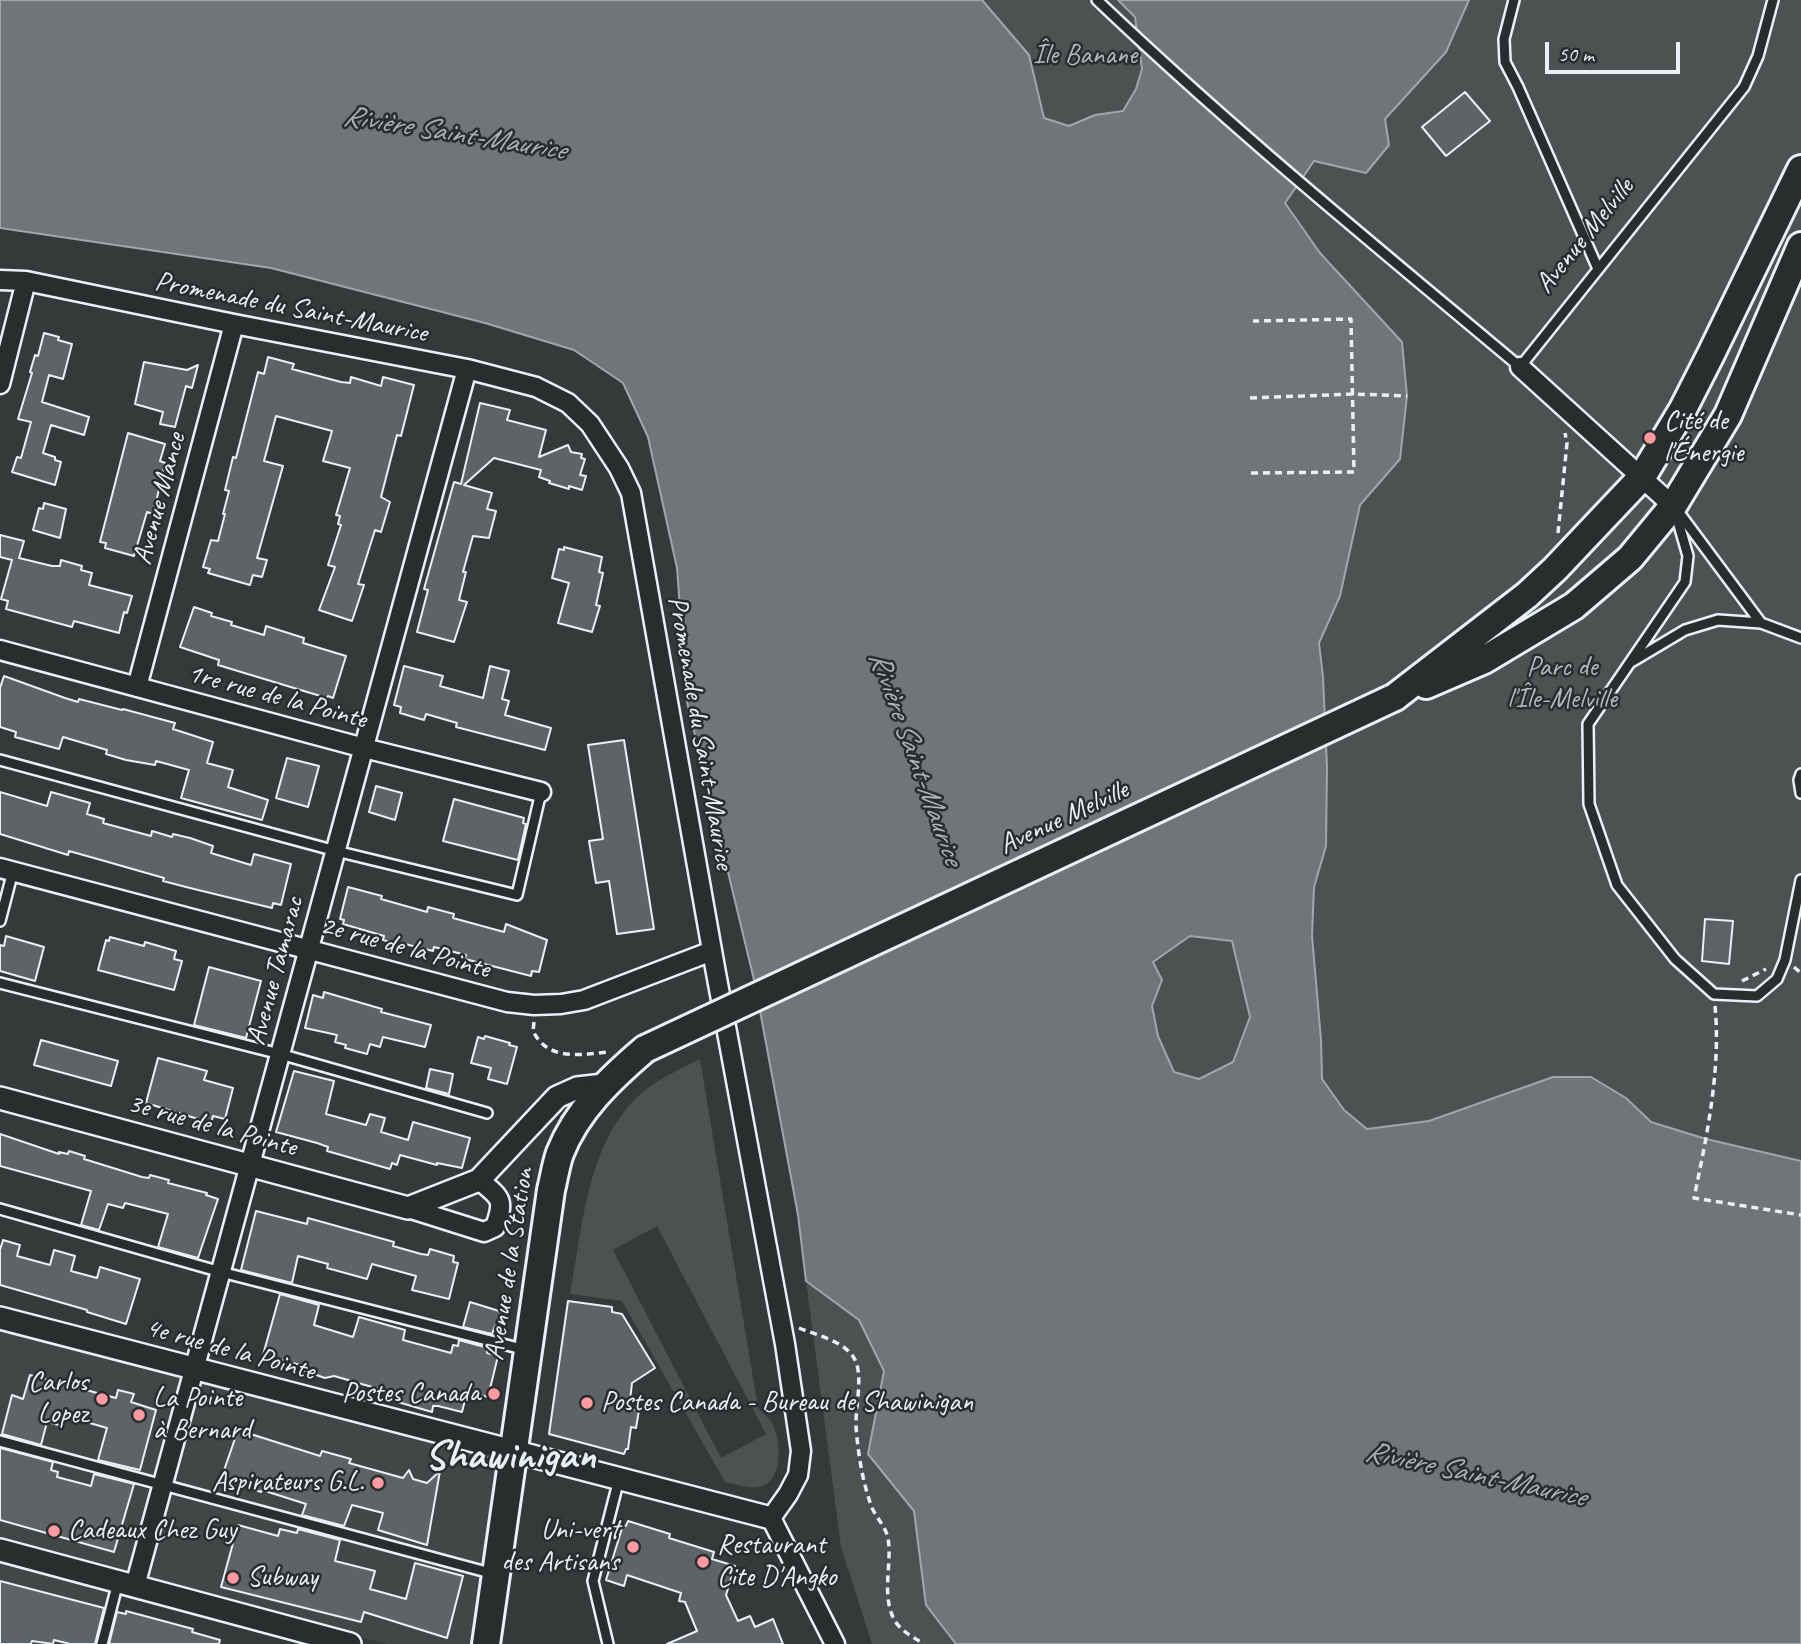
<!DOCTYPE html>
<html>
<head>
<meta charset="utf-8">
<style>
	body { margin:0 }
	#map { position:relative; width:1801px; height:1644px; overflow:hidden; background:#35393a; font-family:Caveat,sans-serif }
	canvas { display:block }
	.scale { position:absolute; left:1545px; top:42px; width:135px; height:32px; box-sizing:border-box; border:4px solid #e8f1f8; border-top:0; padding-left:9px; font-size:21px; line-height:24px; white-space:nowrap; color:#e8f1f8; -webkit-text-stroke:5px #2a2d2e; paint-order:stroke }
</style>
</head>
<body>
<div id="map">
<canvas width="1801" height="1644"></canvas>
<div class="scale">50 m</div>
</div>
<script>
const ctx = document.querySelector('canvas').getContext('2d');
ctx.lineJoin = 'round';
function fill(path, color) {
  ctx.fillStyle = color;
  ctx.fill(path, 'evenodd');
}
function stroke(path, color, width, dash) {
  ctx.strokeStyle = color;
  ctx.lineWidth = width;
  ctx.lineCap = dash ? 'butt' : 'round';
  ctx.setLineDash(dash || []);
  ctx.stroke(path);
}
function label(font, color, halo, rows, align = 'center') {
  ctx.font = font + ' Caveat,sans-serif';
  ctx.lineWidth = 5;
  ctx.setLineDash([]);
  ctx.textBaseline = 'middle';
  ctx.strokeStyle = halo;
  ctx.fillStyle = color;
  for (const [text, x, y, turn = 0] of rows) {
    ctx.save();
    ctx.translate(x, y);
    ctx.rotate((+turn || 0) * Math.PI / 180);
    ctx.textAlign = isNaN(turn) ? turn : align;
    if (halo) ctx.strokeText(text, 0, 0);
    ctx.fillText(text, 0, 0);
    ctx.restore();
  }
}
fill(new Path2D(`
	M0,1328L522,1465L496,1644H387L124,1578L105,1644H0Z`), '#424647');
fill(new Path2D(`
	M982,0H1118L1135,17L1142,69L1136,89L1123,111L1095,115L1069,126L1044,118L1029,55Z
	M1469,0H1801V1161L1706,1139L1651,1122L1626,1098L1553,1077L1429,1121L1367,1129L1344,1111L1322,1079L1321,1040L1312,936L1314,887L1326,846L1327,767L1323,677L1319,643L1340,596L1360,505L1400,459L1320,253L1285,203L1314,161L1385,119L1446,52Z
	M1190,936L1232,941L1250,1017L1233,1062L1199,1079L1174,1072L1158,1036L1151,1006L1162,980L1153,962Z
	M700,1059L758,1408C761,1412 766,1416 770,1420C782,1437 785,1483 758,1487C748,1489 735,1484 725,1482L622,1301L570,1294C583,1227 586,1149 636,1098C653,1081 679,1070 700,1059ZM657,1226L766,1434L721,1458L613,1250Z
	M806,1281L859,1320L884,1371L868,1454L914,1511L926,1605L956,1644H872L841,1547Z`), '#4d5152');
const water = new Path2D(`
	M0,0H982L1029,55L1044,118L1069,126L1095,115L1123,111L1136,89L1142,69L1135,17L1118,0H1469L1446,52L1385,119L1389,145L1366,173L1314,161L1285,203L1320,253L1402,342L1407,396L1400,459L1360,505L1340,596L1319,643L1323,677L1327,767L1326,846L1314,887L1312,936L1321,1040L1322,1079L1344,1110L1367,1129L1429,1121L1553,1077H1591L1626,1098L1651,1122L1706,1139L1801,1161V1644H956L926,1605L914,1511L868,1454L884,1371L859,1320L806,1281L798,1215L755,984L687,702L677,568L648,437L623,383L574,350L485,323L271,268L0,228ZM1190,936L1232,941L1250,1017L1233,1062L1199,1079L1174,1072L1158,1036L1152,1006L1162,980L1153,962Z`);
fill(water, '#707579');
stroke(water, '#a0a7ac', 2);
const building = new Path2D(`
	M1465,92L1490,121L1446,156L1422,127Z
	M44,333L59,337L58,340L72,344L63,379L49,375L42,402L89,417L84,435L51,425L43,453L55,457V460L61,462L55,485L12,472L17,457L21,458L31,422L18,419L32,373L30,372L35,355L38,356Z
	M268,357L294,364L292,369L341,382L350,383L351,377L381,386L383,377L414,385L401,436L397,435L381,497L390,502L381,532L375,530L358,584L364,585L352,621L319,610L335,567L328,565L341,525L338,524L340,516L336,515L350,468L323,461L332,431L276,416L264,461L283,466L257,558L267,560L262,577L253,575L250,585L208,573L210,569L203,567L211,540L218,541L225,514H223L229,491L225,490L233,457L236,458L258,372L264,374Z
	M144,362L187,370L198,365L192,388L186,386L175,427L160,424L163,412L135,404Z
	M480,403L510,410L507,420L546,430L539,457L568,445L571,452L582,454L581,458L585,459L580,475L586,476L582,490L569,486V489L549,483L550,481L539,477L541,470L494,458L464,485L492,493L487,509L496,511L489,538L473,536L463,572H466L459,600L467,602L454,642L417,632L428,590L424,589L454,482L461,484Z
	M128,433L165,444L160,461L165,463L157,498L153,514L147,512L134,556L105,548L106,543L100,542Z
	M44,503L66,509L60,538L33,530L39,508L43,509Z
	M0,535L24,541L19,558L52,566H60L61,560L82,566L81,570L92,573L89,585L132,596L127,613L124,612L119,633L74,621L72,627L6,609L8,601L1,599L12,560L0,557Z
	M564,547L602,557L599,572L603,573L596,605L600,606L592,632L558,623L569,583L552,578L559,549L564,550Z
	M194,607L212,613L211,616L232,622L231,625L264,635L266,626L304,638L303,643L346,656L333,698L328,696L327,698L218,665L219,660L180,647Z
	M404,666L443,676L440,686L483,698L490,666L509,671L502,699L509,701L505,715L551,728L545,750L456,727L457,723L426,714L424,720L400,713L401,707L394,705Z
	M4,676L65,698L78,702L79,699L122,710L123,709L175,723L173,729L213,742L207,763L233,770L228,787L268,800L262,820L181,798L189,770L156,761L155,765L126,760L106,754L107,750L63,737L59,749L15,737L16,732L0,727V688Z
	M624,740L654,929L617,934L609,881L596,883L589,841L603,839L588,745Z
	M287,758L319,766L308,807L276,798Z
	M376,786L402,793L395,820L369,812Z
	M0,792L47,806L51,792L90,803L87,814L104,819L103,823L151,836L152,831L172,837L173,834L190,838L213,846L211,853L251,865L254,854L291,864L281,905L273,903L272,908L190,888L163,881L164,878L94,858L69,851L68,855L0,834Z
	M454,799L524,818L523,823L526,824L518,860L443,841Z
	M348,887L382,896L381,899L427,912L428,907L454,914L453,918L504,932L506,924L547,940L539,972L532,971L531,976L465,959L466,955L434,947L433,951L401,943L400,945L383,940L384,936L343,924L344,920L340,919Z
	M1705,919L1733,921L1729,964L1702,961Z
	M6,936L44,947L35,981L0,971V945L4,946Z
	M110,937L144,946L145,942L176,951L174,959L182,961L174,990L98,970L106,940L109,941Z
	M209,967L261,981L246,1038L194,1025Z
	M324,992L382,1009L381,1012L431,1025L425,1047L383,1037L380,1047L370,1044L367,1054L345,1048L346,1045L335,1042L337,1035L305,1028L313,995L323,998Z
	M485,1036L510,1043L509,1045L517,1047L507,1084L488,1079L491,1068L471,1063L478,1037L484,1039Z
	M41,1040L118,1061L111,1086L34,1065Z
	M158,1058L207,1071L204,1080L233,1088L225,1119L213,1116L211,1123L146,1103Z
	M430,1069L453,1074L449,1094L426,1088Z
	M294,1071L334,1081L326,1114L366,1125L370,1114L385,1118L381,1132L408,1140L413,1122L470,1138L462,1168L437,1163V1165L400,1155L397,1165L392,1163L390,1169L327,1151L328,1147L317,1143L276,1132Z
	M0,1134L59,1154V1152L68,1154L69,1151L85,1156L84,1159L142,1177L149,1178L150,1175L169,1180L168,1183L207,1193L206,1195L218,1199L198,1258L158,1247L168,1214L125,1203L123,1208L108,1204L99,1230L81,1225L91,1191L0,1166Z
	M256,1211L307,1224L308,1218L394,1242L393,1246L421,1254L428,1255L430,1249L454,1256L453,1262L458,1263L449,1299L412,1290L416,1276L372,1264L367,1279L327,1268L328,1264L298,1256L292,1283L241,1270Z
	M3,1240L20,1245L17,1256L50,1265L54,1250L75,1256L71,1271L97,1278L100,1267L140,1279L126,1324L87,1312V1310L0,1285V1250Z
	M280,1294L319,1305L314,1325L353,1337L359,1317L405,1330L403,1340L451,1353L453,1345L458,1346L459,1340L488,1348L487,1353L498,1356L488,1397L467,1392L462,1412L438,1406H433L432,1412L391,1400L393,1393L334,1376L325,1378L302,1370L300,1365L263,1355Z
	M568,1301L612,1307V1312L622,1314L655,1368L632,1383L629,1409L639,1410L636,1428L631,1427L628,1449H626L624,1454L549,1434Z
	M470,1302L499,1311L503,1315L500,1327L495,1326L492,1334L463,1327Z
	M30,1375L116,1398L118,1390L134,1394L131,1402L156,1410L140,1470L98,1460L107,1428L65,1416L63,1426L47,1422L41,1445L2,1434L12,1395L23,1399Z
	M238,1430L320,1456L322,1451L351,1459L349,1463L403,1478L409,1470L413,1479L427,1483L440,1471L427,1545L378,1530L383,1513L352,1505L344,1526L302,1515L306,1504L262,1490L261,1492L240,1485L239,1490L225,1485L227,1481L221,1479Z
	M0,1448L53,1462L51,1470L58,1472L57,1477L91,1486L94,1474L134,1484L114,1552L0,1520Z
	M628,1521L670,1534L669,1538L714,1552L712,1559L735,1566L726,1595L738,1621L750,1616L755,1627L773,1619L783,1644H667L697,1631L685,1602L679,1601L681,1593L627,1575L624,1586L606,1580L623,1525L626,1526Z
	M238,1525L278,1536L280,1529L297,1533L298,1529L340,1540L335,1561L375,1571L370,1589L406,1599L415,1563L463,1576L447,1638L364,1612L361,1622L221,1587Z
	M0,1581L104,1608L95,1644H70L54,1640L53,1644L32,1641L31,1644H0Z
	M126,1611L193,1629L192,1632L220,1640L219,1644H109L117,1612L126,1614Z`);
fill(building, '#5f6365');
stroke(building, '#e8f1f8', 2);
const service = new Path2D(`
	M1097,0C1232,129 1377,247 1520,367L1744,87L1758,56L1773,0
	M1514,0L1504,39L1505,62L1518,87L1598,269
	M1677,510L1761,623L1801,638
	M1675,511L1688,556L1685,582L1588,724L1589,804L1617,885L1675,959L1714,994L1757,996L1777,979L1785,960L1801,880
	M1633,661L1685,630L1718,620L1761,623
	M0,760L336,851L517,895L541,792
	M1801,774L1799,780L1801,793
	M0,921L13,871
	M0,983L280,1054L487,1113
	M0,1209L221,1272L526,1350
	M0,1441L494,1574
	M102,1644L118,1582
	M608,1644L593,1581L619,1479`);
const minor = new Path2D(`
	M0,280L26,281L234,324L467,369L536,387L568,403L590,424L619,468L631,493L716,973L785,1344L801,1451L798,1475L788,1494L771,1518L835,1644
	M1520,367L1673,506
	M0,384L26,281
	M0,650L364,748L541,792
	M137,687L234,324
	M0,868L507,1002L534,1005L561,1004L584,1000L712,951
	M408,1208L484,1232L495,1227C505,1199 501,1198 479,1180
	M135,1586L467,369`);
const tertiary = new Path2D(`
	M0,1098L408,1208L479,1180L557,1097L577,1088L604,1085
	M0,1318L771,1518
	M0,1550L350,1644`);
const primary = new Path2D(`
	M1426,685L1484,660L1574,606L1630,558L1673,506L1728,415L1801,246
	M1395,697L1527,595L1555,569L1642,477L1683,409L1711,354L1801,169
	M486,1644L551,1190C554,1178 556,1164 560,1153C577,1110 611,1078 645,1049`);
stroke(service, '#e8f1f8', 14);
stroke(minor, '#e8f1f8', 23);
stroke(tertiary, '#e8f1f8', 26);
stroke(primary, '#e8f1f8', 32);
stroke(new Path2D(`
	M1250,398L1354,394L1407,396
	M1251,473L1354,472L1351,319L1253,321
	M1558,533L1567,443L1565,433
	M1794,967L1801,973
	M1742,981L1766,969
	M1715,1006C1721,1070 1707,1135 1694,1198L1801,1215
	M534,1022L533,1031C548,1061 579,1055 608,1052
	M799,1328C816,1335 844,1341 854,1358C864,1374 855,1408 856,1427C858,1452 862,1480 871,1505C875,1517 885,1525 888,1538C892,1562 883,1588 891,1612C896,1629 910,1635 924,1644`), '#e8f1f8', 3.5, [7, 5]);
stroke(service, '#2a2d2e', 9);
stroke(minor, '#2a2d2e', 18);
stroke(tertiary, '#2a2d2e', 21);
stroke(primary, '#2a2d2e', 26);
const primaryBridge = new Path2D(`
	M645,1049L1395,697`);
stroke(primaryBridge, '#e8f1f8', 32, []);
stroke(primaryBridge, '#2a2d2e', 26);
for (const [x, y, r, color] of [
	[1650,438,7,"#ff9aa2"],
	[494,1394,7,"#ff9aa2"],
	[102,1399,7,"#ff9aa2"],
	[587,1403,7,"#ff9aa2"],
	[139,1415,7,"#ff9aa2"],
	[378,1483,7,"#ff9aa2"],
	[54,1531,7,"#ff9aa2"],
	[633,1547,7,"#ff9aa2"],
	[703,1562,7,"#ff9aa2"],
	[233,1578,7,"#ff9aa2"]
]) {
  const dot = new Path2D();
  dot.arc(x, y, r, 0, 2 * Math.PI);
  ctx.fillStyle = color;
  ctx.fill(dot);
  stroke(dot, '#2a2d2e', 2.5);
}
label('28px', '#b2b9be', '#2a2d2e', [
	["Île Banane",1085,56],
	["Parc de",1562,668],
	["l'Île-Melville",1562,700]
]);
label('28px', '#e8f1f8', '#2a2d2e', [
	["Avenue Melville",1585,236,-51],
	["Promenade du Saint-Maurice",291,308,11],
	["Avenue Mance",160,499,-75],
	["1re rue de la Pointe",277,697,15],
	["Promenade du Saint-Maurice",700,733,80],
	["Avenue Melville",1064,818,-25],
	["2e rue de la Pointe",405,948,15],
	["Avenue Tamarac",276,971,-75],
	["3e rue de la Pointe",212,1126,15],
	["Avenue de la Station",510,1264,-81],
	["4e rue de la Pointe",230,1350,15]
]);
label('28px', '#e8f1f8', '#2a2d2e', [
	["Cité de",1664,422],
	["l'Énergie",1664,454],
	["Carlos",88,1383,"right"],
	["Lopez",88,1415,"right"],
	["Postes Canada",480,1394,"right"],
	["La Pointe",153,1399],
	["à Bernard",153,1431],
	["Postes Canada - Bureau de Shawinigan",601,1403],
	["Aspirateurs G.L.",364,1483,"right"],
	["Cadeaux Chez Guy",68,1531],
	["Uni-vert",619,1531,"right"],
	["des Artisans",619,1563,"right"],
	["Restaurant",717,1546],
	["Cite D'Angko",717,1578],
	["Subway",247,1578]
], 'left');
label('italic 30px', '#acb3b8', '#2a2d2e', [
	["Rivière Saint-Maurice",454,134,9],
	["Rivière Saint-Maurice",915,758,70],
	["Rivière Saint-Maurice",1475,1475,12]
]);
label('bold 42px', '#e8f1f8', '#2a2d2e', [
	["Shawinigan",510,1457]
]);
</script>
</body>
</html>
